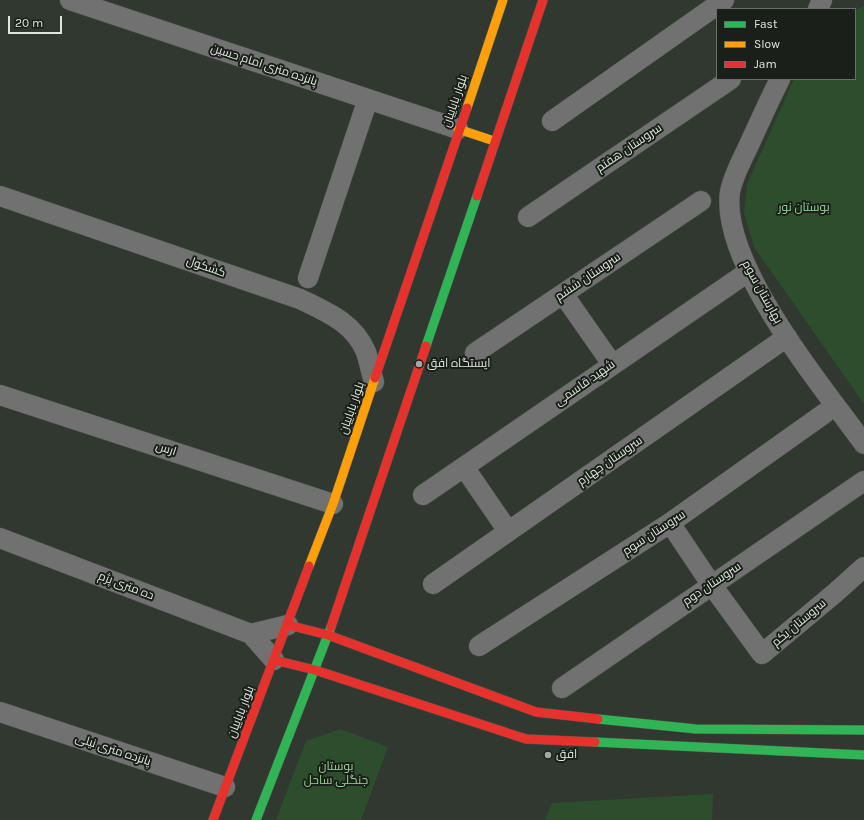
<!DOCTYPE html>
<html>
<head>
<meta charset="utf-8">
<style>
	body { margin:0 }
	#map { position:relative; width:864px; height:820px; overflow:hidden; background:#303830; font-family:Karla,sans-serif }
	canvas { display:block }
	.legend { position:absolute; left:716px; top:8px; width:140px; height:72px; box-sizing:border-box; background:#1a2019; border:1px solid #687067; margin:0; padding:5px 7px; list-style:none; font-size:12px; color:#dee7dd }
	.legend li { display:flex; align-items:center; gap:8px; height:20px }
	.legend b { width:20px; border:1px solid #687067 }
	.scale { position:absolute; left:8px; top:16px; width:54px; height:18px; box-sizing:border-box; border:2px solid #dee7dd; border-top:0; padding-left:5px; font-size:12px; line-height:14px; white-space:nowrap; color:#dee7dd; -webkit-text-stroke:3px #1a2019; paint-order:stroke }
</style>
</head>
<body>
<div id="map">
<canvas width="864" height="820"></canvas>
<ul class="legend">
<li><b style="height:5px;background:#30b455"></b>Fast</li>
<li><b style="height:5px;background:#ff9f0a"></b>Slow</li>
<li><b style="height:5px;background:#e5322d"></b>Jam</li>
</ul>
<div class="scale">20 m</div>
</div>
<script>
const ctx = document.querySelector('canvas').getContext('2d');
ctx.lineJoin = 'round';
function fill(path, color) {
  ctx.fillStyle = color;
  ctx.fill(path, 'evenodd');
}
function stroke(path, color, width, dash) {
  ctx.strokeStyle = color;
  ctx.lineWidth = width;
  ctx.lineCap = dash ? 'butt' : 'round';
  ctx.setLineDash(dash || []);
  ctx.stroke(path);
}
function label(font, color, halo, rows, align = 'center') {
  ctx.font = font + ' Karla,Cairo,sans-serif';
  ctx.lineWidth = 4;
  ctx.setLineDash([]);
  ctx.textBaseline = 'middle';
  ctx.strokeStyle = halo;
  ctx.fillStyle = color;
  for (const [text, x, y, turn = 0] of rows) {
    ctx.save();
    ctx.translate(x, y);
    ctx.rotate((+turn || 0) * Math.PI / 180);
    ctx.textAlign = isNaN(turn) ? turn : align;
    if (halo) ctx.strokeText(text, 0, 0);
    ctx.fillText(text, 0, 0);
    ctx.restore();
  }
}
fill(new Path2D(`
	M864,6V404L754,247L744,213L747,184L794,79H855V10Z
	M341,729L388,747L361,820H276L306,741Z
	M713,794L712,820H545L552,803Z`), '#2d4e2c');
const street = new Path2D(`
	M70,0L458,129
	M818,9L822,0
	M780,79C769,101 759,123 749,145C742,160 733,176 730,192C720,264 823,387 864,444
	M552,121L724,0
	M0,196L300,299C327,312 354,323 366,352C369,361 371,372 374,382
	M528,217L731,79
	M308,278L368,99
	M563,294L612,364
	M475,353L701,201
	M0,395L333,504
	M464,467L508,531
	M423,495L748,272
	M670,523L711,584L762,654L835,593L864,567
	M0,538L251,634L274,660
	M433,584L787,337
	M251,634L288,625
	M479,646L670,523L825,413
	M562,688L864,481
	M0,712L225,787`);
const fast = new Path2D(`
	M426,346L477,196
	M598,719L696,729L864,730
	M595,742L864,755
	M256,820L331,627`);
const slow = new Path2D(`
	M467,108L503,0
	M458,129L494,141
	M309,566L333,504L375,378`);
const jam = new Path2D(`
	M477,196L543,0
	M375,378L467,108
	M288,625L328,635L536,712L598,719
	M331,627L426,346
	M274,660L315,670L526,739L595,742
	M213,820L309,566`);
stroke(street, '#4d534d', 21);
stroke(fast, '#4d534d', 10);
stroke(slow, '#4d534d', 10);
stroke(jam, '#4d534d', 10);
stroke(street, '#717171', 20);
stroke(fast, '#30b455', 9);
stroke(slow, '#ff9f0a', 9);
stroke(jam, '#e5322d', 9);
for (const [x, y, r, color] of [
	[419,364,4,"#a1aaa0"],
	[548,755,4,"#a1aaa0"]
]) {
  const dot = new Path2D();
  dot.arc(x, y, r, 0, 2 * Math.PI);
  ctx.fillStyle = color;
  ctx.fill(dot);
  stroke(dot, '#1a2019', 1.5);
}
label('12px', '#dee7dd', '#1a2019', [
	["پانزده متری امام حسین",264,65,18],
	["بلوار باباییان",455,101,-71],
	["سروستان هفتم",629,148,-34],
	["کشکول",206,267,19],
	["سروستان ششم",588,277,-34],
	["بهارستان سوم",762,292,61],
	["شهید قاسمی",585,383,-35],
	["بلوار باباییان",352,408,-71],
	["ارس",166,449,18],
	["سروستان چهارم",610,461,-35],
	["سروستان سوم",654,533,-33],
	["سروستان دوم",712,584,-34],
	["ده متری پژم",126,586,21],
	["سروستان یکم",799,623,-40],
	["بلوار باباییان",241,712,-69],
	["پانزده متری نیلی",113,750,18]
]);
label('12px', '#96d292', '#1a2019', [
	["بوستان نور",804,208],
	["بوستان",336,767],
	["جنگلی ساحل",336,781]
]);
label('12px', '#dee7dd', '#1a2019', [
	["ایستگاه افق",427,364],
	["افق",556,755]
], 'left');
</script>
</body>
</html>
